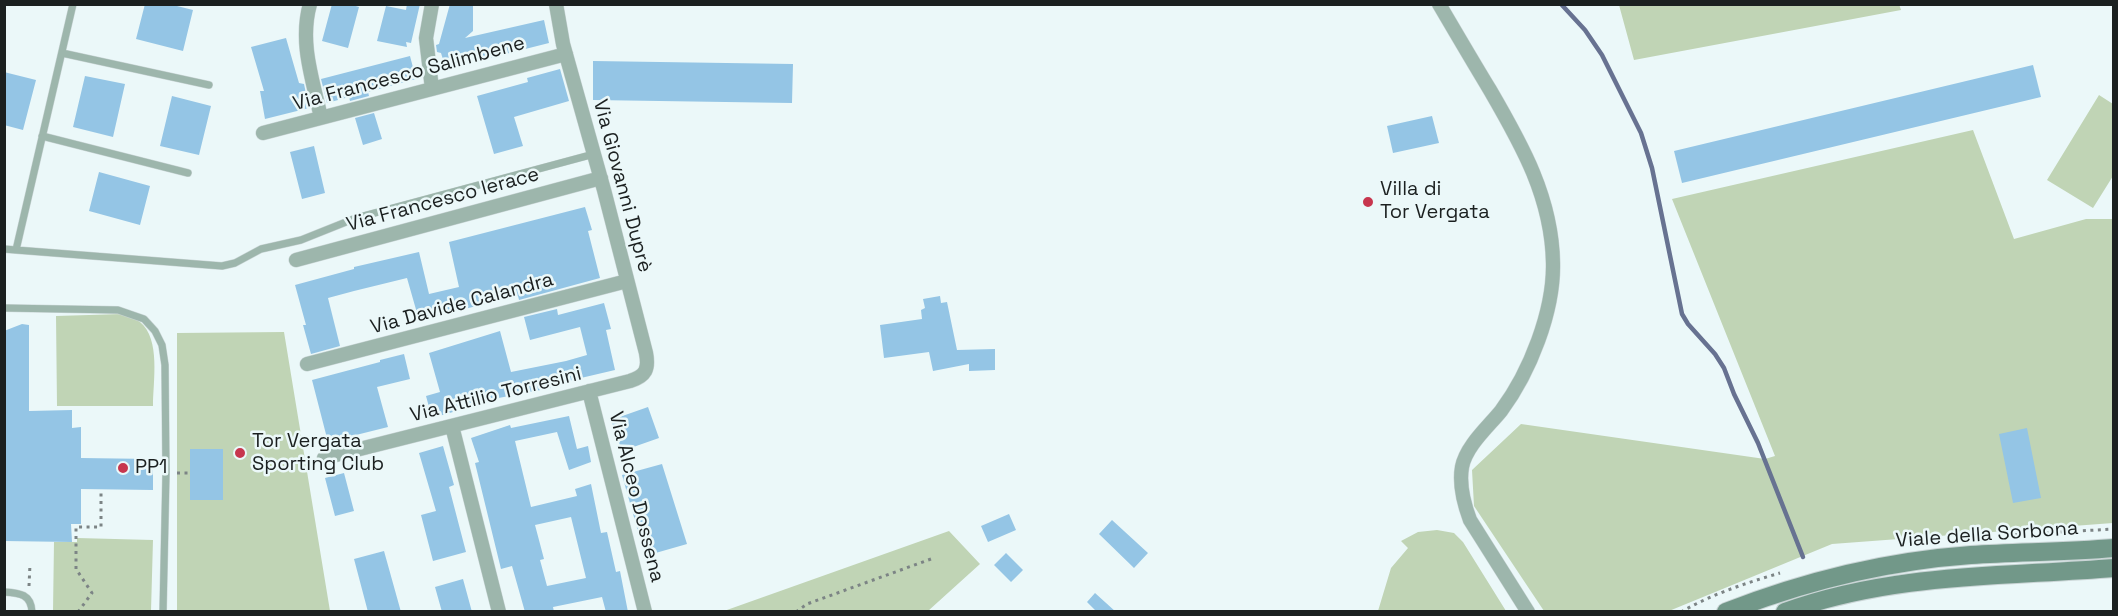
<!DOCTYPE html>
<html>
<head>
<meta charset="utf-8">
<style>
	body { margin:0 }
	#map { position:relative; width:2118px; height:616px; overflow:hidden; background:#ebf8f9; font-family:"Space Grotesk",sans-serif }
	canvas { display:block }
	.frame { position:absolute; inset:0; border:6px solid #1b2020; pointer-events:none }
</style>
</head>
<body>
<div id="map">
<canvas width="2118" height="616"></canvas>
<div class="frame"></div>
</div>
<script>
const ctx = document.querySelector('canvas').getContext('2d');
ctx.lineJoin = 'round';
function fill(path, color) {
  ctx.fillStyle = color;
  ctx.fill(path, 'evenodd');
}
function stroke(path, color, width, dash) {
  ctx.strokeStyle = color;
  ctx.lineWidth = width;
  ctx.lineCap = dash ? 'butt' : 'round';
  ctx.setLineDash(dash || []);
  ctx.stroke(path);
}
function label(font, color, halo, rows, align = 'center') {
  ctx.font = font + ' "Space Grotesk",sans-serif';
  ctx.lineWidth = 5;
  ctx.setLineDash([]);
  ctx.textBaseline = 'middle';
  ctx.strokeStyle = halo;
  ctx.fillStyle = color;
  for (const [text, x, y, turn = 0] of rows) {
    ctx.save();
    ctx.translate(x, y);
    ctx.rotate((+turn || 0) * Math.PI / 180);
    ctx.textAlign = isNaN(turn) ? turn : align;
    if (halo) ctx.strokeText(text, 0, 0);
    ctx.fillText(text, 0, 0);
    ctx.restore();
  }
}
fill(new Path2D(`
	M1899,4L1901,10L1634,60L1619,5Z
	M2099,95L2113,104V176L2093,208L2047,180Z
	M1973,130L2014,239L2086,219H2113V523L1832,544L1669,611H1544L1474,506L1472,470L1521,424L1765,459L1775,456L1672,199Z
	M122,314C128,317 135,318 140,322C161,339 153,382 153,406H57L56,316Z
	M284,332L330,611H177V333Z
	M1437,530L1454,533L1463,542L1506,611H1378L1391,568L1408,548L1401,541L1418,532Z
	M949,531L980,564L928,611H724Z
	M77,538L153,540L151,611H53L54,542H77Z`), '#c0d4b5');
stroke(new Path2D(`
	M1561,4L1585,30L1602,55L1641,133L1652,168L1682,314L1688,324L1715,354L1724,368L1734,394L1758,443L1803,557`), '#677291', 4.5);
fill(new Path2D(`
	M145,4H169L193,10L183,51L136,39Z
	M332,4H349L359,7L348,48L322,41Z
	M407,4H420L411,43L406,42L407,47L377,41L386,6L406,10Z
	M450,4H473V31L465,38L544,20L549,43L446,69L441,53L437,52L436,45L439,44Z
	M286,38L299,83L304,84L309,108L265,119L260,91H264L251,47Z
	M410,56L416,79L368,92L369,96L350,101L349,97L327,103L321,79Z
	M593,61L793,64L792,103L593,100Z
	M2033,65L2041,97L1682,183L1674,151Z
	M560,69L569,101L514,117L523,146L494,154L477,96L528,82L527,78Z
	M4,72L36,80L23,130L4,125Z
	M85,76L125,84L113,137L73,127Z
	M172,96L211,106L199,155L160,146Z
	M374,113L382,139L363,145L355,118Z
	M1432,116L1439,143L1393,153L1387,126Z
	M314,146L325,193L302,199L290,152Z
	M99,172L150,186L140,225L89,211Z
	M585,207L592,230L588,231L600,278L519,300L518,296L419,320L407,278L354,291L328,298L340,346L311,354L303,325H306L295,285L354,269V267L419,252L429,294L459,287L449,242Z
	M940,296L941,303L947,302L957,350L995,349V370L969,371V364L933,371L929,352L884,358L880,325L922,319L921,310L925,308L923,299Z
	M604,303L611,329L606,330L615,370L551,385V388L488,400V402L432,418L426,396L440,392L429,353L500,331L511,372L566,361L587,355L580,327L530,340L524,317L557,309L558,315Z
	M22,324L29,325V411L72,410V428L81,427V458L153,459V490L81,489V524H71L72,542L4,541V331Z
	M404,354L410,379L377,387L388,427L328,442L312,380L380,362V360Z
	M648,407L659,438L622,451L611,420Z
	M569,416L577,449L588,446L591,462L569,470L557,432L515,441L531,507L577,496L575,489L591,484L601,533L607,532L616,572L620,571L628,612H606L602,597L553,607L554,612H525L512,566L501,569L475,463L479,462L471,438L510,425L511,428ZM571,517L586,578L547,586L540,560L544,559L535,525Z
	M2027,428L2041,498L2013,503L1999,434Z
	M443,446L454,485L449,487L466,552L433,561L421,515L436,511L419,453Z
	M190,449H223V500H190Z
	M662,464L687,544L645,556L622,475Z
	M344,473L354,511L335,516L325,478Z
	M1009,514L1016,530L988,542L981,526Z
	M1112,520L1148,553L1134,568L1099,534Z
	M384,551L401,612H368L354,559Z
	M1006,553L1023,570L1011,582L994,565Z
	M463,579L472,612H442L435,587Z
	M1095,593L1116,612H1097L1087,602Z`), '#94c5e5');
const lane = new Path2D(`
	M62,53L209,85
	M42,136L188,173
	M4,249L16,250L73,4
	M16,250L222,266L235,263L261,249L301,240L356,218L594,154
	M4,308L118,310L144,319L155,331L162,345L165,365L166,473L163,612
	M4,592C20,593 31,594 32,612`);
const street = new Path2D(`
	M310,4C299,43 313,80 321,118
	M1439,4C1456,33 1473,62 1490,90C1522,145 1552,198 1553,263C1554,311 1530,372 1501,411C1488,427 1466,446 1462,467C1459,484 1464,504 1470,520L1528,612
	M432,89L426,38L432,4
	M263,133L566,54
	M296,260L601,178
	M307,364L627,281
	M589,391L645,612
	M452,426L499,612
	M324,458L630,381C646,376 649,369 646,353L604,190L563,44L556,4`);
const secondary = new Path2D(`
	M1726,612C1805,581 1887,561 1971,555C2019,552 2066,552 2114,548
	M1785,612C1892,573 2002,577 2114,568`);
stroke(lane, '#cad5d6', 8);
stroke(street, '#cad5d6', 15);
stroke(secondary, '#cad5d6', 20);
stroke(new Path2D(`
	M177,473H190
	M2008,535L2114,529
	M29,586L30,564
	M78,612L92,593L76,569V527H101V489
	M796,612L807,604L931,559
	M1681,612C1712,594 1746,583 1780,573`), '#7c8485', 3, [3, 4.5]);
stroke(lane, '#9db6ac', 7);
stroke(street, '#9db6ac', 14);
stroke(secondary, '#729889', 18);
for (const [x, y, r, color] of [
	[1368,202,6,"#c7364e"],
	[240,453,6,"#c7364e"],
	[123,468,6,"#c7364e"]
]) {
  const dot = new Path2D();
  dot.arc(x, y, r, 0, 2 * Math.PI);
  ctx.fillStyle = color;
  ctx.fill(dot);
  stroke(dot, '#ebf8f9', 2);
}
label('20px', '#1b2020', '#ebf8f9', [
	["Via Francesco Salimbene",409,74,-15],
	["Via Giovanni Duprè",622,186,75],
	["Via Francesco Ierace",443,200,-15],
	["Via Davide Calandra",462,304,-15],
	["Via Attilio Torresini",496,395,-14],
	["Via Alceo Dossena",636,497,76],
	["Viale della Sorbona",1987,535,-4]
]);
label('20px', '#1b2020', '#ebf8f9', [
	["Villa di",1380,190],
	["Tor Vergata",1380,213],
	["Tor Vergata",252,442],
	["Sporting Club",252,465],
	["PP1",135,468]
], 'left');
</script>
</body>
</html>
